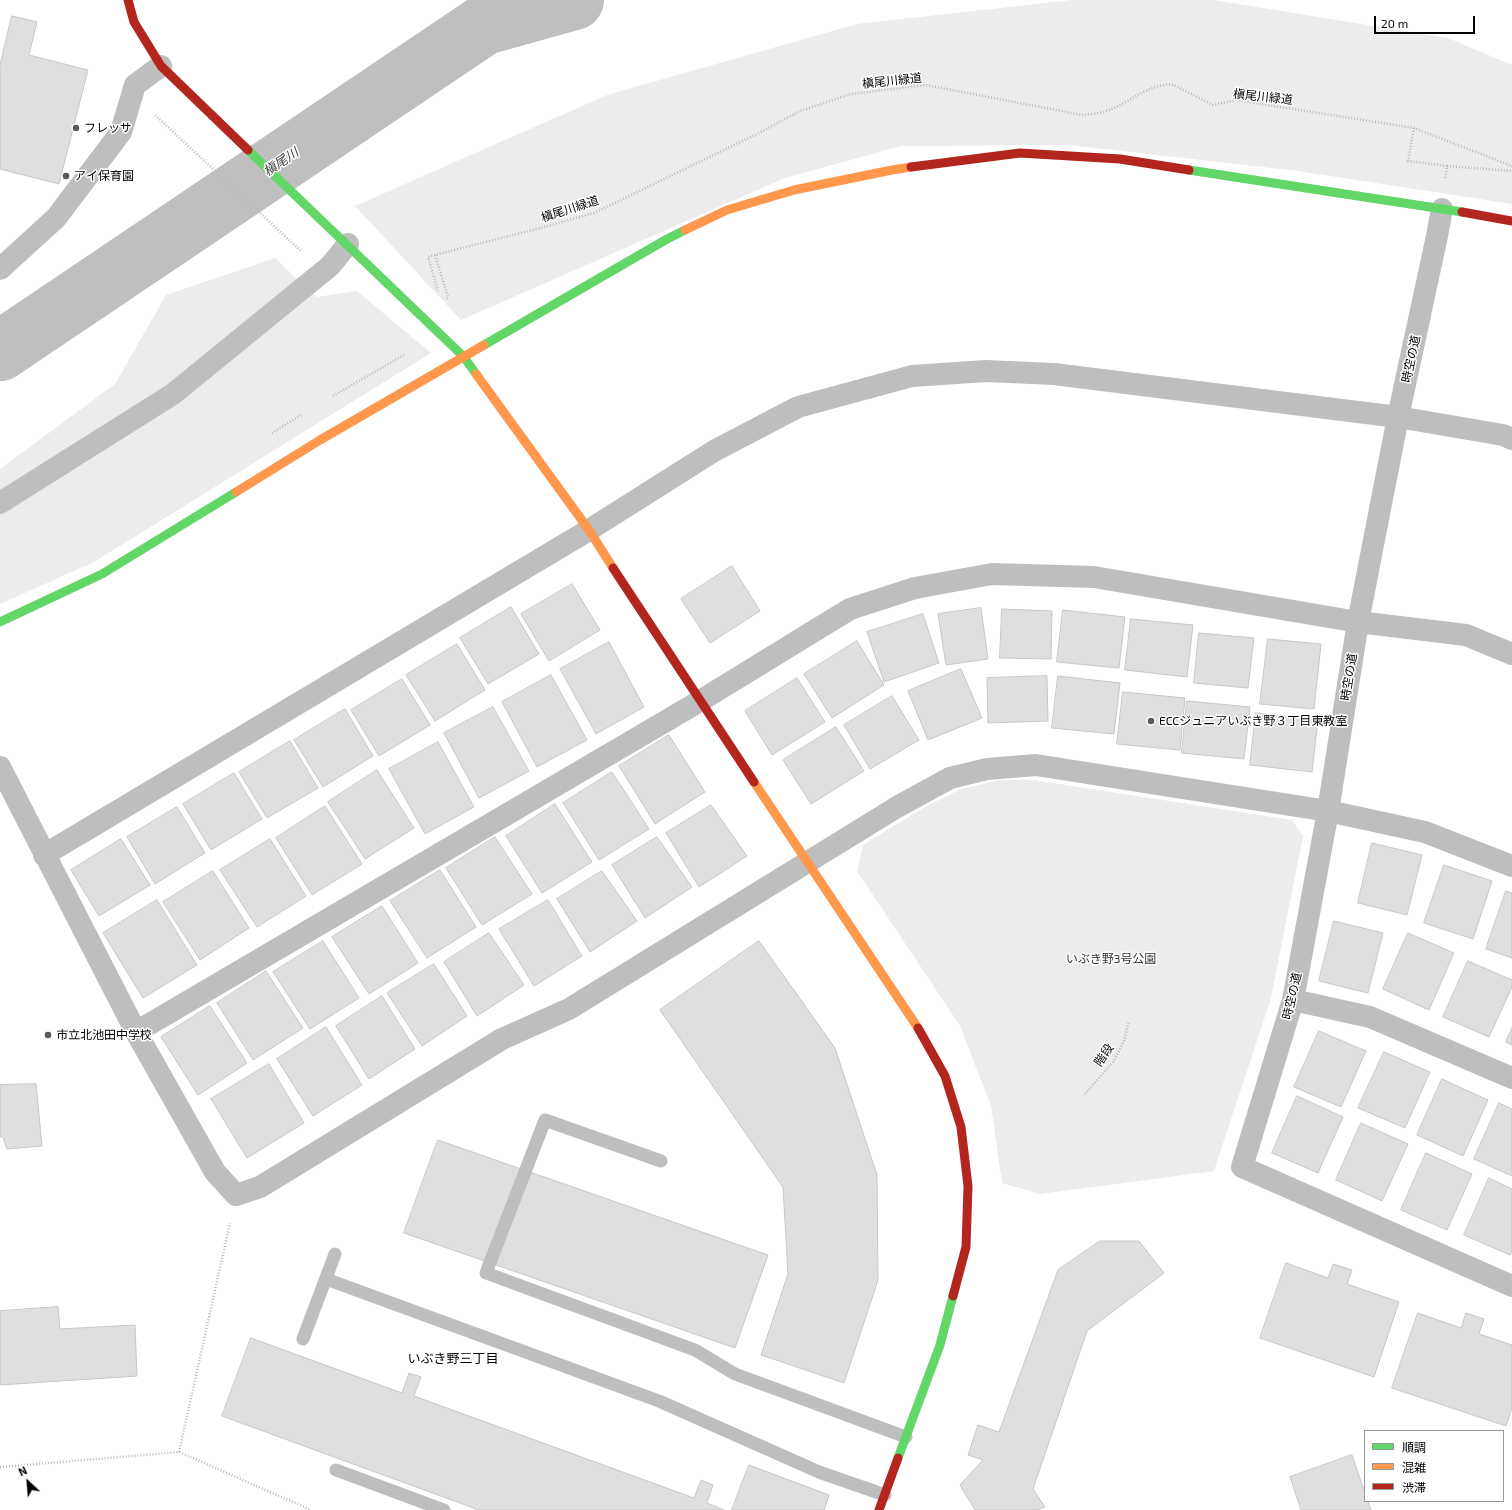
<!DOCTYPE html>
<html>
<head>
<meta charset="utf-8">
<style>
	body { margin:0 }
	#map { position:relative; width:1512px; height:1510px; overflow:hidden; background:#fff; font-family:"Exo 2","Noto Sans JP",sans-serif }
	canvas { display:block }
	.legend { position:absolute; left:1364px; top:1430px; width:140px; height:72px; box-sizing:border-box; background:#fff; border:1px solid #999; margin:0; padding:5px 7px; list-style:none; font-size:12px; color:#000 }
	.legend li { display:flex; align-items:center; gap:8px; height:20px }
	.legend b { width:20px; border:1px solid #999 }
	.north { position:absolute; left:8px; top:1462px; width:40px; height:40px; -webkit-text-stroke:3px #fff; paint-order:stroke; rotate:334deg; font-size:11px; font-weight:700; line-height:16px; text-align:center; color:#000 }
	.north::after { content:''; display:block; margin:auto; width:14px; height:18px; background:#000; clip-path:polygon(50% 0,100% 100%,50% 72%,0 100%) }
	.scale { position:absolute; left:1374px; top:16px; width:101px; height:18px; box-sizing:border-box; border:2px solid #000; border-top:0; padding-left:5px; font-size:12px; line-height:14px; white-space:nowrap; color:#000; -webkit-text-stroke:3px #fff; paint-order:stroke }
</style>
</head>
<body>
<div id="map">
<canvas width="1512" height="1510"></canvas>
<ul class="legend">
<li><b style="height:5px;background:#63d668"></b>順調</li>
<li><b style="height:5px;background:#ff974d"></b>混雑</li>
<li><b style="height:5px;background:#b3261e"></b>渋滞</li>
</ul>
<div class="north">N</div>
<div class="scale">20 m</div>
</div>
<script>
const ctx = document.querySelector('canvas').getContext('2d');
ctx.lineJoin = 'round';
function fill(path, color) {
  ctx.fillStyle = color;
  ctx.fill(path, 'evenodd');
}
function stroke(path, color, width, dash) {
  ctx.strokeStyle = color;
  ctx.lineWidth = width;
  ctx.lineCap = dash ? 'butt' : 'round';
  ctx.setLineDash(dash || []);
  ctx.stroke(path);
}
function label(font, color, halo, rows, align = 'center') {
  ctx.font = font + ' "Exo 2","Noto Sans JP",sans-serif';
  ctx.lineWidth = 3;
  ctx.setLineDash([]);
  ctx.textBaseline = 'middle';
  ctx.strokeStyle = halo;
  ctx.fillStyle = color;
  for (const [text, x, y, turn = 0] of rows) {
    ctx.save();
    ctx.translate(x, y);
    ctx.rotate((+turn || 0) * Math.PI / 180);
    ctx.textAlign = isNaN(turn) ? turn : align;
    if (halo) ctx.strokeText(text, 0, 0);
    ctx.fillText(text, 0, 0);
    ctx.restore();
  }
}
fill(new Path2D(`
	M1072,0H1213L1448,38L1512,65V204L1298,171L1069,145L901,146L785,178L461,320L355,206L607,95L857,24Z
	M275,258L316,297L357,291L431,353L94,562L0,604V469L115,384L166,295Z
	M1000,780H1034L1292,820L1303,836L1271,998L1214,1171L1040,1194L1002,1183L991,1106L960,1026L857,871L863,845L925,807L961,789Z`), '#ececec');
stroke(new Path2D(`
	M0,351L484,25L574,0`), '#bfbfbf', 60);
const building = new Path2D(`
	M12,16L37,22L29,55L88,70L59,184L0,169V65Z
	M732,566L760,611L710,643L681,599Z
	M572,584L600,630L549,661L521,614Z
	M511,607L539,654L488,684L460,638Z
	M981,608L988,659L946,665L938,614Z
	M1002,609L1052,611L1051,659L1000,658Z
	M1063,610L1125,617L1119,668L1057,662Z
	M923,614L939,663L884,682L867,632Z
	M1131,619L1193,625L1187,677L1125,670Z
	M1199,633L1254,638L1248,688L1194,683Z
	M1268,639L1321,644L1314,709L1260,704Z
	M857,641L884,685L832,718L804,674Z
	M609,642L644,707L596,734L560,669Z
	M457,644L485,690L435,721L406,675Z
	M961,669L982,718L928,740L908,691Z
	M551,675L587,740L537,767L502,702Z
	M1047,676L1048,721L988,723L987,678Z
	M1058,676L1120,683L1114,734L1052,728Z
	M797,678L825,722L772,755L745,711Z
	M402,679L430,725L379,756L351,710Z
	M1123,692L1185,698L1180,750L1117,744Z
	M892,696L919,740L870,769L844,725Z
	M1187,701L1250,707L1244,759L1182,753Z
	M493,707L529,771L479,798L444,733Z
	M345,709L373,756L323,787L294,740Z
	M1256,713L1318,720L1312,772L1250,765Z
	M836,727L864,771L811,804L783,760Z
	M669,735L705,792L655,824L619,766Z
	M290,741L318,788L267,818L239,772Z
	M438,742L474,807L425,834L389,769Z
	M377,770L414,828L365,859L328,802Z
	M612,772L649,829L599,860L563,803Z
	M234,773L262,819L211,850L183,804Z
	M555,804L592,862L542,893L506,836Z
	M711,805L747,856L699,887L666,833Z
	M325,806L362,864L312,895L276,838Z
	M177,807L205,853L155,884L127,837Z
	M495,837L532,894L482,925L446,868Z
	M657,837L692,887L645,918L612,865Z
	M121,839L150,885L99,916L71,870Z
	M270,839L306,896L257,927L220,870Z
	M1372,843L1422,855L1407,915L1358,903Z
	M1444,865L1492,881L1473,939L1424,923Z
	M440,870L476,927L427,958L390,901Z
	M213,871L249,928L200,960L163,902Z
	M602,871L637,921L590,952L557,899Z
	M1506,891L1512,893V958L1486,949Z
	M157,900L197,965L143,998L103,933Z
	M548,900L582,956L534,986L499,929Z
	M382,906L418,963L369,994L332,937Z
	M1334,921L1383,933L1368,993L1319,981Z
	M489,933L524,985L477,1016L444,962Z
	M1408,933L1454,953L1429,1010L1383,989Z
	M323,941L359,998L310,1029L273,972Z
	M759,941L835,1048L877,1175L878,1280L844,1383L761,1355L788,1274L783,1187L660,1010Z
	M1468,961L1512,980V987L1489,1037L1443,1017Z
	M434,964L467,1016L422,1046L387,993Z
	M266,971L303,1028L253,1060L217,1003Z
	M382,996L415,1049L369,1079L336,1026Z
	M210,1006L247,1063L198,1095L161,1037Z
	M326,1027L362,1085L313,1116L277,1059Z
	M1512,1028V1045L1506,1042Z
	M1319,1031L1366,1051L1341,1107L1294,1087Z
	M1384,1052L1430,1072L1405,1128L1358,1108Z
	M269,1064L304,1123L247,1158L211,1099Z
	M1442,1079L1488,1100L1463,1156L1417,1135Z
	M36,1084L42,1146L7,1149L3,1137H0V1085Z
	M1297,1096L1343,1117L1318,1173L1272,1153Z
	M1499,1103L1512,1109V1176L1474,1159Z
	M1361,1123L1408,1144L1382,1201L1336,1180Z
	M438,1140L768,1255L735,1348L404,1233Z
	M1426,1153L1472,1174L1447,1230L1401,1210Z
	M1489,1178L1512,1189V1251L1510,1255L1464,1235Z
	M1100,1241H1139L1164,1273L1087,1331L1033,1489L1045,1507L1037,1510H975L960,1485L983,1460L968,1455L978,1425L999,1432L1058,1270Z
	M1286,1263L1328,1278L1333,1264L1352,1270L1347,1284L1399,1302L1374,1377L1260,1338Z
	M58,1307L60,1329L135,1325L137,1376L0,1385V1311Z
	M1418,1313L1461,1328L1466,1313L1484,1319L1479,1334L1512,1345V1408L1506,1426L1392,1388Z
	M251,1338L402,1393L409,1373L421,1377L414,1396L694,1498L701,1480L713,1485L707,1503L724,1510H479L222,1416Z
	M1352,1455L1365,1493V1501H1368L1371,1510H1301L1290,1477Z
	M749,1465L829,1495L824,1510H732Z`);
fill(building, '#dfdfdf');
stroke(building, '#c7c7c7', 1);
stroke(new Path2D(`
	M155,115L302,252
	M1414,128L1408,161L1447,166L1445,180
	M1447,166L1512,171
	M435,255L428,257L438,291
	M447,299L448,297L435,255L544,227L594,213L759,133L800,111L851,94L926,85L1082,115C1090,114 1099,114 1106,111C1129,104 1149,82 1174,85L1213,105L1236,100L1414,128L1512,166
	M333,396L404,355
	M272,433L301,415
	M1085,1094L1114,1061L1124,1041L1129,1021
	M179,1452L230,1223
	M0,1467L179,1452L311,1510`), '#b9b9b9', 2.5, [1, 2]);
stroke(new Path2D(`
	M661,1161L545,1120L486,1273L695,1350L735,1374L906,1437
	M326,1279L659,1401L819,1472L885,1495
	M303,1339L335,1254
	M336,1470L444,1510`), '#bebebe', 13);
stroke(new Path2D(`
	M1442,209L1437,236L1398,417L1358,622L1328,811L1293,1000L1242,1167L1512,1286
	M0,269L56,218L121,132L135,85L161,66
	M0,503L173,394L330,266L348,244
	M0,767L136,1032L215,1172L236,1195L260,1187L502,1039L569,1009L897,807L950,778L987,769L1036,765L1328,811L1425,832L1512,866
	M44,855L589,530L714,451L798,407L912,376L986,371L1054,374L1398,417L1503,435L1512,439
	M1293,1000L1370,1017L1512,1078
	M136,1032L700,701L850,609L915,588L992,574L1094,577L1358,622L1466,635L1512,654`), '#bebebe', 22);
stroke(new Path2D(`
	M248,150L464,357L476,374
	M1189,170L1462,212
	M484,345L667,239L685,230
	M0,622L102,574L236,492
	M898,1458L940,1345L953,1296`), '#63d668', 9);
stroke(new Path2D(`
	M685,230L727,210L794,190L892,170L911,167
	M476,374L589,530L613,568
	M236,492L320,440L484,345
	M754,782L918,1028`), '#ff974d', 9);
stroke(new Path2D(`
	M128,0L134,22L161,66L248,150
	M911,167L1020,153L1120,159L1189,170
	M1462,212L1512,221
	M613,568L754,782
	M918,1028L945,1076L961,1127L968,1186L966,1247L953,1296
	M879,1510L898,1458`), '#b3261e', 9);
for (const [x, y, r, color] of [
	[76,128,4,"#595959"],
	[66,176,4,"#595959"],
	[1151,721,4,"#595959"],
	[48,1035,4,"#595959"]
]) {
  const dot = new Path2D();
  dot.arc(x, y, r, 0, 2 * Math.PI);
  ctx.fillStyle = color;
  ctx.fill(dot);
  stroke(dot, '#fff', 1.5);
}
label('12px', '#000', '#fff', [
	["槇尾川緑道",892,81,-6],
	["槇尾川緑道",1263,97,6],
	["槇尾川緑道",570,209,-18],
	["時空の道",1411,359,-78],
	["時空の道",1349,677,-81],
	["時空の道",1292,996,-77],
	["階段",1104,1055,-56]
]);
label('12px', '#000', '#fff', [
	["フレッサ",84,128],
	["アイ保育園",74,176],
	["ECCジュニアいぶき野３丁目東教室",1159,721],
	["市立北池田中学校",56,1035]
], 'left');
label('12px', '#333', '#fff', [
	["いぶき野3号公園",1111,959]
]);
label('italic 13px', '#444', '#fff', [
	["槇尾川",281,162,-34]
]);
label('13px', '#000', '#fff', [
	["いぶき野三丁目",453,1359]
]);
</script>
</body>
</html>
